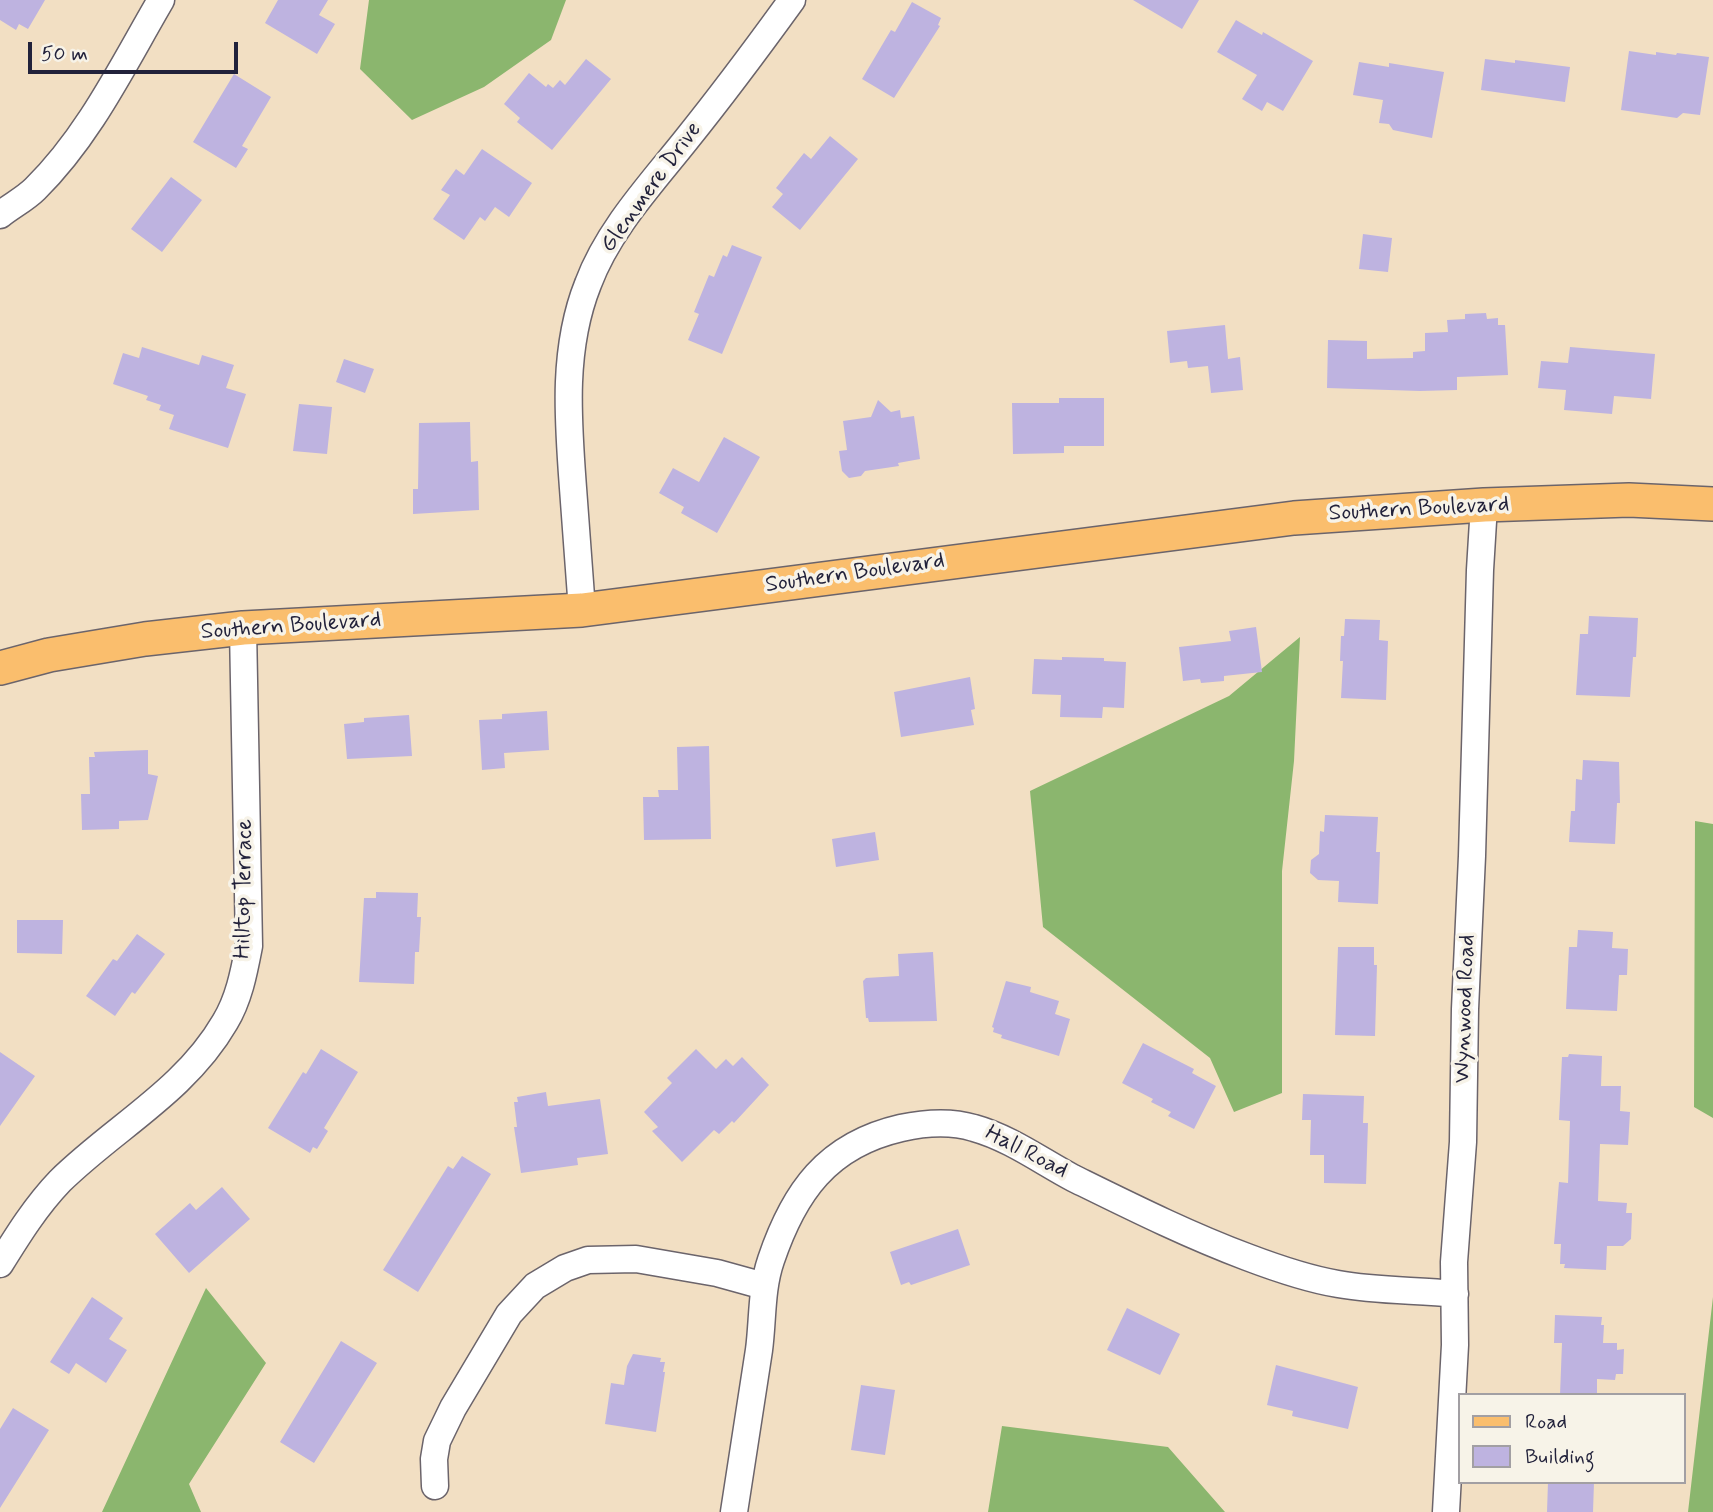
<!DOCTYPE html>
<html>
<head>
<meta charset="utf-8">
<style>
	body { margin:0 }
	#map { position:relative; width:1713px; height:1512px; overflow:hidden; background:#f2dfc3; font-family:Mynerve,sans-serif }
	canvas { display:block }
	.legend { position:absolute; left:1458px; top:1393px; width:228px; height:91px; box-sizing:border-box; background:#f7f3e8; border:2px solid #a29fa3; margin:0; padding:9px 12px; list-style:none; font-size:21px; color:#22223b }
	.legend li { display:flex; align-items:center; gap:14px; height:35px }
	.legend b { width:35px; border:2px solid #a29fa3 }
	.scale { position:absolute; left:28px; top:42px; width:210px; height:32px; box-sizing:border-box; border:4px solid #22223b; border-top:0; padding-left:9px; font-size:21px; line-height:24px; white-space:nowrap; color:#22223b; -webkit-text-stroke:5px #f7f3e8; paint-order:stroke }
</style>
</head>
<body>
<div id="map">
<canvas width="1713" height="1512"></canvas>
<ul class="legend">
<li><b style="height:9px;background:#fabe6d"></b>Road</li>
<li><b style="height:19px;background:#beb3e0"></b>Building</li>
</ul>
<div class="scale">50 m</div>
</div>
<script>
const ctx = document.querySelector('canvas').getContext('2d');
ctx.lineJoin = 'round';
function fill(path, color) {
  ctx.fillStyle = color;
  ctx.fill(path, 'evenodd');
}
function stroke(path, color, width, dash) {
  ctx.strokeStyle = color;
  ctx.lineWidth = width;
  ctx.lineCap = dash ? 'butt' : 'round';
  ctx.setLineDash(dash || []);
  ctx.stroke(path);
}
function label(font, color, halo, rows, align = 'center') {
  ctx.font = font + ' Mynerve,sans-serif';
  ctx.lineWidth = 7;
  ctx.setLineDash([]);
  ctx.textBaseline = 'middle';
  ctx.strokeStyle = halo;
  ctx.fillStyle = color;
  for (const [text, x, y, turn = 0] of rows) {
    ctx.save();
    ctx.translate(x, y);
    ctx.rotate((+turn || 0) * Math.PI / 180);
    ctx.textAlign = isNaN(turn) ? turn : align;
    if (halo) ctx.strokeText(text, 0, 0);
    ctx.fillText(text, 0, 0);
    ctx.restore();
  }
}
fill(new Path2D(`
	M369,0H566L551,40L484,87L412,120L360,69Z
	M1300,637L1294,761L1282,871V1093L1234,1112L1210,1058L1043,927L1030,791L1229,696Z
	M1695,821L1713,824V1118L1694,1107Z
	M206,1288L266,1363L189,1484L201,1512H102Z
	M1713,1297V1512H1688Z
	M1002,1426L1168,1447L1225,1512H988Z`), '#8bb66e');
fill(new Path2D(`
	M0,0H45L28,29L19,24L16,30L0,20Z
	M278,0H328L319,15L335,24L317,54L265,23Z
	M1133,0H1199L1182,29Z
	M912,2L941,18L938,25L940,26L894,98L862,79L891,30L895,32Z
	M1236,20L1262,35L1263,32L1313,61L1283,111L1267,102L1262,111L1242,99L1257,75L1217,52Z
	M1629,51L1656,55V52L1676,55L1677,53L1709,57L1700,115L1683,113L1677,118L1621,110Z
	M586,59L611,79L552,150L517,122L520,118L504,104L529,73L546,87L548,84L553,88L560,80L565,85Z
	M1485,59L1515,63V60L1570,67L1565,102L1481,90Z
	M1359,62L1389,67V63L1444,72L1432,138L1393,130L1389,124L1379,123L1383,100L1353,95Z
	M234,74L271,97L242,146L248,149L236,168L193,142Z
	M830,136L858,159L800,230L772,207L783,194L776,188L804,153L811,159Z
	M482,149L532,183L509,217L495,207L485,221L480,217L464,240L433,219L450,195L441,190L456,169L464,175Z
	M171,177L202,200L162,252L131,229Z
	M1363,234L1392,238L1388,272L1359,269Z
	M732,245L762,257L722,354L688,340L699,314L694,312L709,275L714,277L723,255L727,257Z
	M1486,313L1487,319L1498,318V325H1505L1508,375L1457,377V390L1420,391L1327,388L1328,340L1367,341V359L1413,358V352L1425,351V333L1448,332L1447,320L1465,319V314Z
	M1225,325L1228,359L1240,357L1243,390L1211,393L1208,366L1188,368L1187,361L1170,363L1167,331Z
	M142,347L199,365L202,355L234,365L226,388L246,394L228,448L169,429L174,415L159,410L161,405L146,400L148,396L113,384L123,353L139,358Z
	M1570,347L1655,354L1651,399L1614,396L1612,414L1564,410L1566,390L1538,388L1541,361L1568,363Z
	M344,359L374,369L365,393L336,382Z
	M1059,398H1104V446H1064V453L1013,454L1012,403H1059Z
	M878,400L891,412L900,410L901,418L914,416L920,459L898,463L899,466L865,471L861,476L849,478L842,471L839,451L847,450L843,421L871,417Z
	M299,404L332,407L327,454L293,451Z
	M470,422L471,462L478,461L479,510L413,514V489H418L419,423Z
	M724,437L760,457L717,533L681,513L684,507L659,493L673,468L699,482Z
	M1589,616L1638,618L1636,657H1633L1630,697L1576,695L1580,634H1588Z
	M1345,619L1380,620L1379,640L1388,641L1386,700L1341,698L1343,661H1340L1341,636H1344Z
	M1256,627L1262,672L1224,676V681L1201,683L1200,679L1183,681L1179,647L1231,641L1229,631Z
	M1062,657L1104,658V661L1126,662L1124,708L1103,707L1102,718L1060,717L1061,695L1032,694L1034,659L1062,660Z
	M970,677L975,709L971,710L974,725L901,737L894,692Z
	M547,711L549,750L504,753L505,768L482,770L479,720L502,719V714Z
	M409,715L412,756L347,759L344,724L364,722V718Z
	M709,746L711,839L644,840L643,797H659L658,790H678L677,747Z
	M148,750V774L158,776L148,820L119,821V829L82,830L81,794H90L89,757H95L94,752Z
	M1583,760L1619,762L1620,803H1617L1615,844L1569,842L1571,811H1575L1576,779L1582,780Z
	M1325,815L1378,817L1376,852H1380L1378,904L1338,902L1339,881L1318,880L1310,873L1311,860L1319,854L1320,831L1324,832Z
	M875,832L879,860L836,867L832,839Z
	M376,892L418,893L417,917H421L419,952H415L414,984L359,982L364,898H376Z
	M17,920H63L62,954L17,953Z
	M1578,930L1613,932L1612,948L1628,949L1627,975H1619L1617,1011L1566,1009L1569,947H1577Z
	M137,934L165,954L135,994L132,992L115,1016L86,996L113,959L117,961Z
	M1338,947H1374V965H1377L1375,1036L1335,1035Z
	M933,952L937,1021L869,1022L868,1018H866L863,981L866,978L899,976L898,954Z
	M1006,981L1031,987L1030,992L1059,1001L1055,1014L1070,1019L1059,1056L1001,1038L1002,1035L993,1032L994,1028L992,1027Z
	M1143,1043L1194,1069L1192,1073L1216,1086L1194,1129L1168,1116L1171,1112L1151,1102L1153,1099L1122,1083Z
	M321,1049L358,1072L324,1128L328,1131L317,1149L313,1147L310,1153L268,1128L303,1072L306,1074Z
	M696,1049L716,1069L726,1059L733,1066L742,1057L769,1085L734,1123L732,1121L719,1134L714,1130L682,1162L652,1131L658,1127L644,1112L672,1083L667,1078Z
	M0,1052L35,1076L0,1126Z
	M1569,1054L1602,1056L1601,1086H1621L1620,1111L1630,1112L1628,1145L1600,1144L1598,1201L1627,1203L1626,1213H1632L1631,1239L1623,1246H1607L1606,1270L1564,1268L1565,1264H1560L1561,1244H1554L1559,1182L1568,1183L1570,1121L1559,1120L1562,1057H1568Z
	M546,1092L548,1106L600,1099L608,1154L577,1158L578,1165L521,1173L514,1127H517L514,1102H518L517,1097Z
	M1303,1094L1364,1096L1363,1123H1368L1366,1184L1324,1183V1155H1310L1311,1120H1302Z
	M462,1156L491,1174L418,1292L383,1270L448,1166L453,1169Z
	M222,1187L250,1219L189,1273L155,1234L190,1203L196,1210Z
	M958,1229L970,1265L911,1285L909,1282L901,1285L890,1252Z
	M92,1297L123,1318L109,1339L127,1350L106,1383L76,1363L69,1374L50,1362Z
	M1127,1308L1180,1334L1160,1375L1107,1350Z
	M1555,1315L1602,1317L1601,1325H1604L1603,1343H1617V1350L1624,1349L1623,1374H1616L1615,1380L1597,1379V1395H1560L1562,1343H1554Z
	M341,1341L377,1363L314,1463L280,1442Z
	M633,1354L661,1358L660,1362H665L663,1372H665L656,1432L605,1424L611,1383L624,1385L627,1366Z
	M1276,1365L1358,1387L1348,1429L1292,1416L1293,1411L1267,1405Z
	M861,1385L895,1390L885,1455L851,1450Z
	M13,1408L49,1430L0,1508V1429Z
	M1548,1482H1594L1593,1512H1547Z`), '#beb3e0');
const minor = new Path2D(`
	M0,215C11,206 25,199 35,189C89,136 123,65 161,0
	M582,610C579,569 576,529 573,488C568,420 562,349 588,284C608,230 651,184 686,140C723,94 758,47 792,0
	M0,1264C18,1235 36,1206 60,1181C115,1127 185,1091 225,1022C239,999 244,972 249,946L243,628
	M435,1486L434,1459L437,1441L453,1408L509,1314L535,1286L565,1268L588,1260L636,1259L717,1273L764,1286
	M734,1512C742,1458 751,1404 759,1350C763,1320 761,1289 771,1260C794,1192 827,1145 901,1128C924,1123 951,1121 974,1128C1010,1138 1041,1161 1073,1178C1130,1206 1188,1235 1247,1257C1276,1268 1308,1279 1338,1284C1376,1291 1416,1290 1455,1294
	M1446,1512L1455,1345L1454,1262L1463,1142L1465,1009L1472,856L1480,570L1484,505`);
const major = new Path2D(`
	M0,668L49,655L145,639L243,628L582,610L1294,518L1484,505L1629,500L1713,504`);
stroke(minor, '#6b646b', 29);
stroke(major, '#6b646b', 36);
stroke(minor, '#fff', 26);
stroke(major, '#fabe6d', 33);
label('23px', '#22223b', '#f7f3e8', [
	["Glenmere Drive",652,188,-54],
	["Southern Boulevard",1419,510,-3],
	["Southern Boulevard",855,574,-8],
	["Southern Boulevard",291,627,-4],
	["Hilltop Terrace",245,889,-89],
	["Wynwood Road",1466,1009,-88],
	["Hall Road",1026,1153,27]
]);
</script>
</body>
</html>
